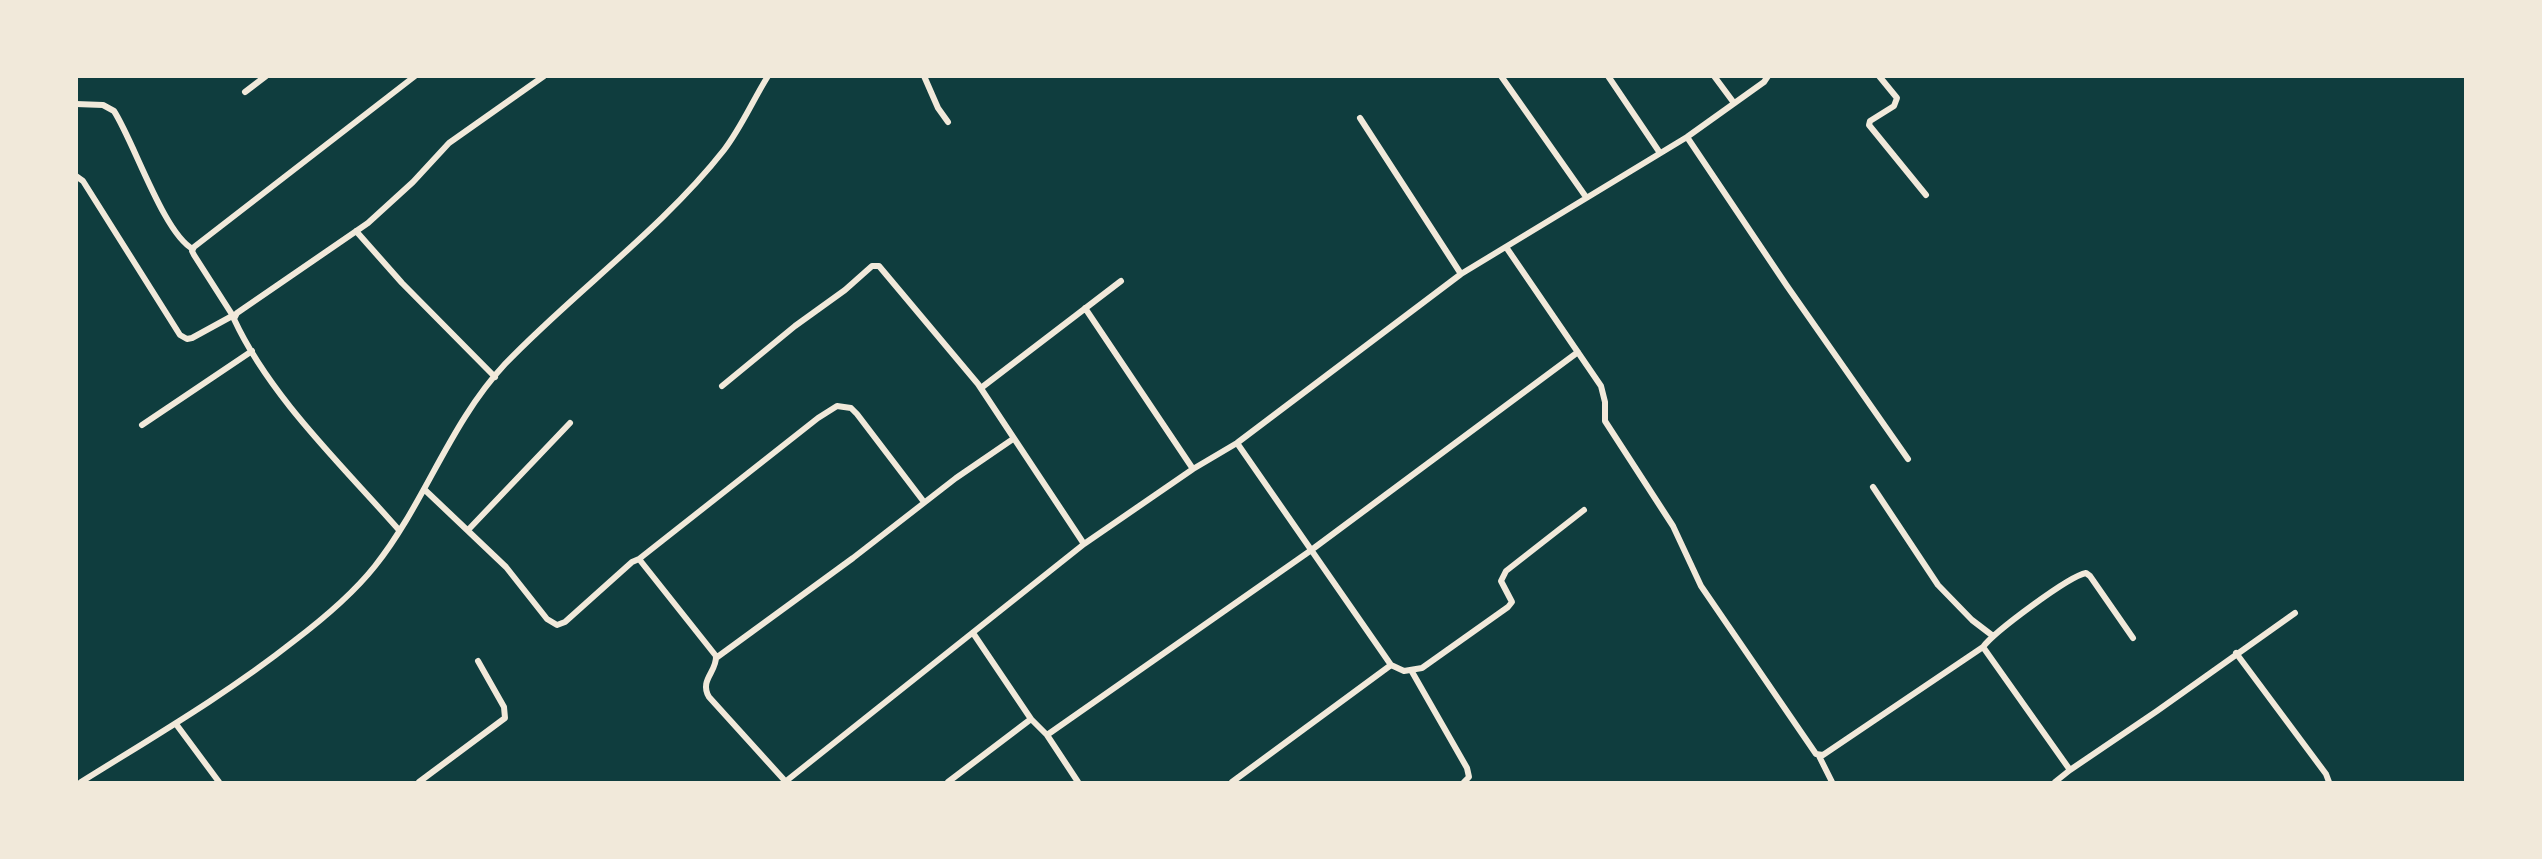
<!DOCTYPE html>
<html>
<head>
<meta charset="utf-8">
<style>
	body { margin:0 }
	#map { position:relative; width:2542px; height:859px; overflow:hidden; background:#0f3d3e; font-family:"Golos Text",sans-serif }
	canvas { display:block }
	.frame { position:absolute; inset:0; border:78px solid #f1e9da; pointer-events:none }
</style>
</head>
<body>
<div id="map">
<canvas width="2542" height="859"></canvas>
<div class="frame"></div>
</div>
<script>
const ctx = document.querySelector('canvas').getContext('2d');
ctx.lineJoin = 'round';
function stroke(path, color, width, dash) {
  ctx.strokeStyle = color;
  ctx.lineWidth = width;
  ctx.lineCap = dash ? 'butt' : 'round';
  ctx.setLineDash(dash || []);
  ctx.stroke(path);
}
stroke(new Path2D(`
	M924,76L938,108L948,122
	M1501,76L1586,197
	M1608,76L1660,153
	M1714,76L1734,103
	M1879,76L1897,98L1894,106L1870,121L1869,125L1926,195
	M245,92L266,76
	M76,104L103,105L114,111C134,142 164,234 193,249
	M1360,118L1461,274
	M1687,137L1787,286L1908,459
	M76,176L83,181L180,335L187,339L192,338L234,315
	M356,231L402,283L495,377
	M1506,247L1601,386L1605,402V421L1673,526L1701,586L1816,754L1823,755L1983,647L2070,770L2055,782
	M1085,308L1193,469
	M233,316L194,255L192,251L194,247L415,76
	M722,386L795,326L845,290L872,266H879L978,384L1084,544
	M981,388L1121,281
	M142,425L252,351
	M1873,487L1938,585L1972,620L1993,636
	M425,490L506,567L547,619L557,625L565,622L632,562L639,559L716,656C717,672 699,680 709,697L786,782
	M469,529L570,423
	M399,530C342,465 270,397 234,319L237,313L368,223L413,182L449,143L544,76
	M639,559L818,418L837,406L851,408L857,414L924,502
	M973,633L1031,719
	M1983,647C1994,632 2069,576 2086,573L2090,576L2133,638
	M2236,653L2326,774L2329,782
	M716,658L853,558L956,478L1013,439
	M1391,665L1404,671L1422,668L1508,607L1512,602L1501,581L1506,571L1584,510
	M1411,670L1467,768L1469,777L1464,782
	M176,724L219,782
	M1047,735L1310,551L1578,352
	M1819,756L1832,782
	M2070,770L2157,711L2295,613
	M81,782C153,737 227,694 294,641C323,619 352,595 375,566C425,503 449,424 505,364C574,292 662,229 724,150C741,128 753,100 768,76
	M419,782L505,718L504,707L478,661
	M785,782L1084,544L1193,469L1237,443L1461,274L1687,137L1764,82L1768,76
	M948,782L1031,719L1047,735L1078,782
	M1232,782L1391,665L1237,443`), '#f1e9da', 6);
</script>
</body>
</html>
